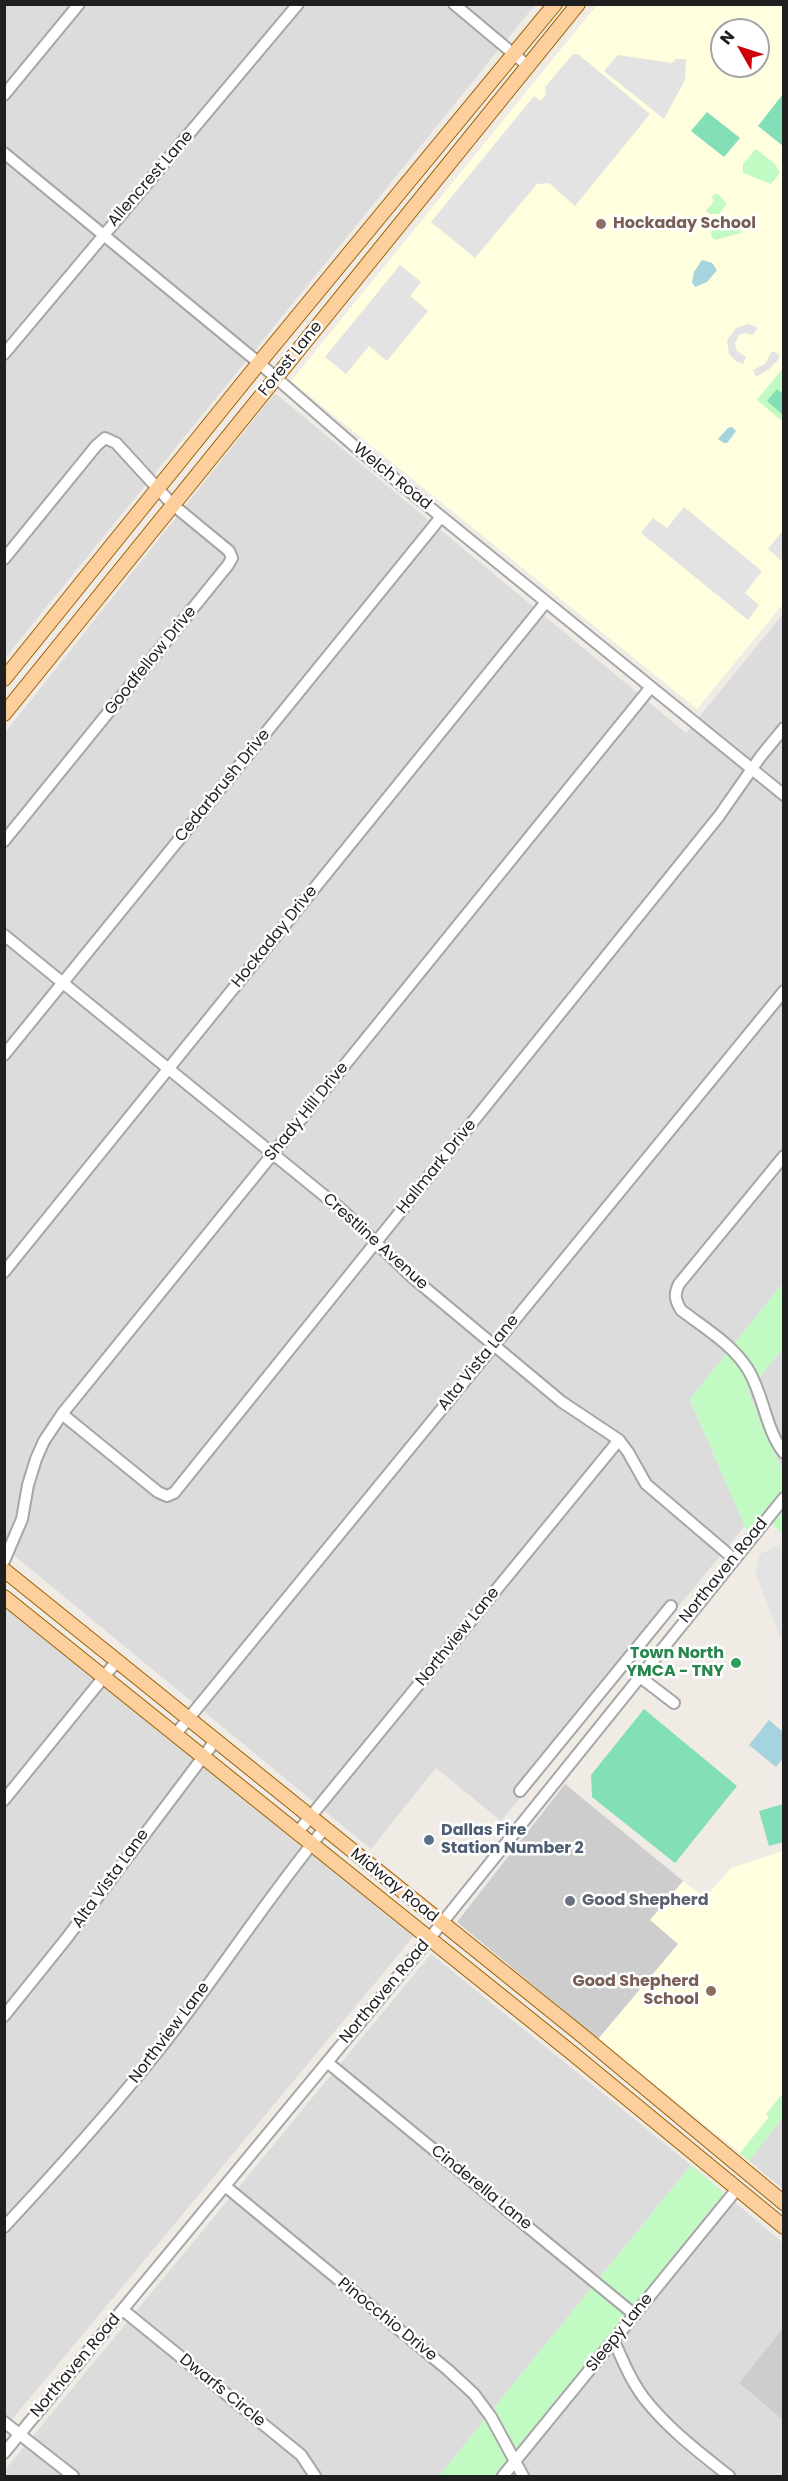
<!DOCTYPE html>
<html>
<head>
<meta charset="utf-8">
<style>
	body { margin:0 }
	#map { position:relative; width:788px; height:2481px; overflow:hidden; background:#f0ece5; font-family:Poppins,sans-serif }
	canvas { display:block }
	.frame { position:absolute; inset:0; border:6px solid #1f1f1f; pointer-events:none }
	.north { position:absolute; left:710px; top:18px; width:60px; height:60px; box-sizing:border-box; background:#fff; border:2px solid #a5a5a5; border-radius:50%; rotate:309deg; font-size:16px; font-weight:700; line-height:24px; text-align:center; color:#1f1f1f }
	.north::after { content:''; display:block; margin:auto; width:21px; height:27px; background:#ce0009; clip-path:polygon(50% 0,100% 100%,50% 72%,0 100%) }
</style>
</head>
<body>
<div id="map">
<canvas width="788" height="2481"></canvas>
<div class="frame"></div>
<div class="north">N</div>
</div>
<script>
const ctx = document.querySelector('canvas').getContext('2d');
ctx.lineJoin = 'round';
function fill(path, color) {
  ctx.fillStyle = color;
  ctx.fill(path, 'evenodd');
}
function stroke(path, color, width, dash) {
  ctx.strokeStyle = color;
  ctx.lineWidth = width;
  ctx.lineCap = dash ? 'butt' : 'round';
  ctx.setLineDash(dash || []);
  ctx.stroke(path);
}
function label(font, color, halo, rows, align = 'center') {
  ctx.font = font + ' Poppins,sans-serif';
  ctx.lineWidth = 5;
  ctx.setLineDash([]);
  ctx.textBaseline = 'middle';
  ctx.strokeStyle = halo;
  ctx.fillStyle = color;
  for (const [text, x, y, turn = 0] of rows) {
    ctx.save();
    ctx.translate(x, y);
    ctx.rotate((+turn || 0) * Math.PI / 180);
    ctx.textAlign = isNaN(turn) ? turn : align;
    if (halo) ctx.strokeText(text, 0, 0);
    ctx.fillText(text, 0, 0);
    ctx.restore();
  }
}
fill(new Path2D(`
	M5,5H535L5,658Z
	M275,393L686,733L783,614V1283L690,1400L745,1526L501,1821L436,1768L371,1849L5,1548L4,734Z
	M783,1348V1472L748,1392Z
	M5,1607L414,1936L5,2428Z
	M431,1954L691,2165L439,2476H5V2470Z
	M783,2117V2189L749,2161Z
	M724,2193L783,2243V2328L739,2383L783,2420V2476H495Z`), '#dddcdc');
fill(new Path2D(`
	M597,5H783V604L697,709L291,381ZM722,30H758V66H722Z
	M783,1851V2093L766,2114L769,2117L740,2153L598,2039L678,1944L650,1920L683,1881L705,1898L731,1868Z`), '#fffedf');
fill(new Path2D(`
	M565,1784L683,1881L650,1920L678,1944L598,2039L457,1922Z
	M783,2328L784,2420H783L739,2383Z`), '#cdcdcd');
fill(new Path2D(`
	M756,149L775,164L780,173L771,184L743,173V164Z
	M714,194H718L727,204L719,214H710L706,211L714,201L712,197Z
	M731,219L739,221L741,233L715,240L711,236C712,222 721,225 731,222Z
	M783,368V422L757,400Z
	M783,1283V1348L748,1392L783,1472V1491L748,1534L690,1399Z
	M783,1506V1536L771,1522Z
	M783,2093V2117L749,2161L740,2153L769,2117L766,2114Z
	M691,2165L724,2193L495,2476H439Z`), '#c2fac4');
fill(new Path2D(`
	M783,94V146L758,126Z
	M707,112L740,138L724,157L691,131Z
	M777,389L783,394V415L767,401Z
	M644,1709L737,1786L675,1863L592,1797L591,1775Z
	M783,1804V1842L769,1846L759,1811Z`), '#82dfb7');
fill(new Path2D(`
	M573,54H578L650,114L575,206L549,183L537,184L475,258L431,222L534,96L541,101L546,94L545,87Z
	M618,55L672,63L676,59H686L685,80L664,119L604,71Z
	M400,265L421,282L410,296L428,311L387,361L369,346L346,374L325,357Z
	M749,324L758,328L753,335L746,333L739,335L735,344L737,351L746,357L743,364L736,361L729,354L727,340L736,328Z
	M772,351L780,355L778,360L769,369L756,377L753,370L765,364Z
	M684,507L762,571L745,593L759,605L748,620L641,533L653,518L667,528Z
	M783,530V562L768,549Z
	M783,1543V1645L755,1572L760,1554Z`), '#e3e3e3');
fill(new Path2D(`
	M702,260L712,263L717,270L707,282L695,287L692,282L694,272Z
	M732,427L736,431L727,443H724L718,439L728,428Z
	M769,1720L783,1732V1758L776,1767L749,1745Z`), '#a5d3de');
const minor = new Path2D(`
	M454,4L528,66
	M4,95L79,4
	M4,153L259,363L359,450L784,795
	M4,354L298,4
	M4,559L96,446L105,438L116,443L172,504L229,551L232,558L228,565L4,841
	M4,935L342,1210L412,1277L562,1402L619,1440L628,1452L646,1484L734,1559
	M4,1055L441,517
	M784,1156L679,1284C674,1294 675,1300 681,1310C703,1327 732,1344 747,1368C764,1394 765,1429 784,1453
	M4,1272L546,602
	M62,1414L158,1492L167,1496L174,1493L719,816L761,756L784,728
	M4,1561L22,1519L28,1485L36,1459L44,1441L62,1414L651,687
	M640,1677L674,1703
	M175,1735L784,991
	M520,1791L671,1606
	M4,1800L116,1662
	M297,1833L619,1440
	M4,2016L66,1939L215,1741
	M327,2062L635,2315
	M225,2186L448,2370L474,2394L491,2417L523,2476
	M4,2227C60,2167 115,2106 166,2041C220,1972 268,1897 324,1829
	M123,2310L301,2455L315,2476
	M614,2341C623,2361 631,2381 644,2398C668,2429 699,2452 729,2476
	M4,2422L73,2476
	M4,2453L429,1939L784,1498
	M503,2476L737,2189`);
const major = new Path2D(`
	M4,679L259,363L555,4
	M4,714L578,4
	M4,1570L584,2037L784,2203
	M4,1597L572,2053L784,2227`);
stroke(minor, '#a6a6a6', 14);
stroke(major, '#9a6000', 16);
stroke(minor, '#fff', 10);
stroke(major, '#fdcf9d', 14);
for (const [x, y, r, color] of [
	[601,224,6,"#8d6e63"],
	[736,1663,6,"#2e9e5b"],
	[429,1840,6,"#5c6f8a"],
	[570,1901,6,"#6b7280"],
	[711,1991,6,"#8d6e63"]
]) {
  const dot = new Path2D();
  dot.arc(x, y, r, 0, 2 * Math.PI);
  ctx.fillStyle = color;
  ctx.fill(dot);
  stroke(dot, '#fff', 2);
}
label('16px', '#1f1f1f', '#fff', [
	["Allencrest Lane",151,179,-49],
	["Forest Lane",291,359,-51],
	["Welch Road",392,477,39],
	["Goodfellow Drive",151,661,-51],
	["Cedarbrush Drive",223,786,-51],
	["Hockaday Drive",275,937,-51],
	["Shady Hill Drive",307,1112,-51],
	["Hallmark Drive",437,1167,-51],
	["Crestline Avenue",375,1242,42],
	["Alta Vista Lane",479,1363,-51],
	["Northaven Road",724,1571,-51],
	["Northview Lane",458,1637,-51],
	["Alta Vista Lane",111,1879,-54],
	["Midway Road",394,1886,39],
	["Northaven Road",385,1992,-50],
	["Northview Lane",170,2033,-53],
	["Cinderella Lane",481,2188,39],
	["Pinocchio Drive",387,2320,39],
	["Sleepy Lane",620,2333,-51],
	["Northaven Road",76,2366,-50],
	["Dwarfs Circle",222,2391,39]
]);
label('bold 16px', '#785e54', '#fff', [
	["Hockaday School",613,224],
	["Good Shepherd",699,1982,"right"],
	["School",699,2000,"right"]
], 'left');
label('bold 16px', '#27864d', '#fff', [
	["Town North",724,1654],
	["YMCA - TNY",724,1672]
], 'right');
label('bold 16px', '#4e5e75', '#fff', [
	["Dallas Fire",441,1831],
	["Station Number 2",441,1849]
], 'left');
label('bold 16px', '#5b616d', '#fff', [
	["Good Shepherd",582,1901]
], 'left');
</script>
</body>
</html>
